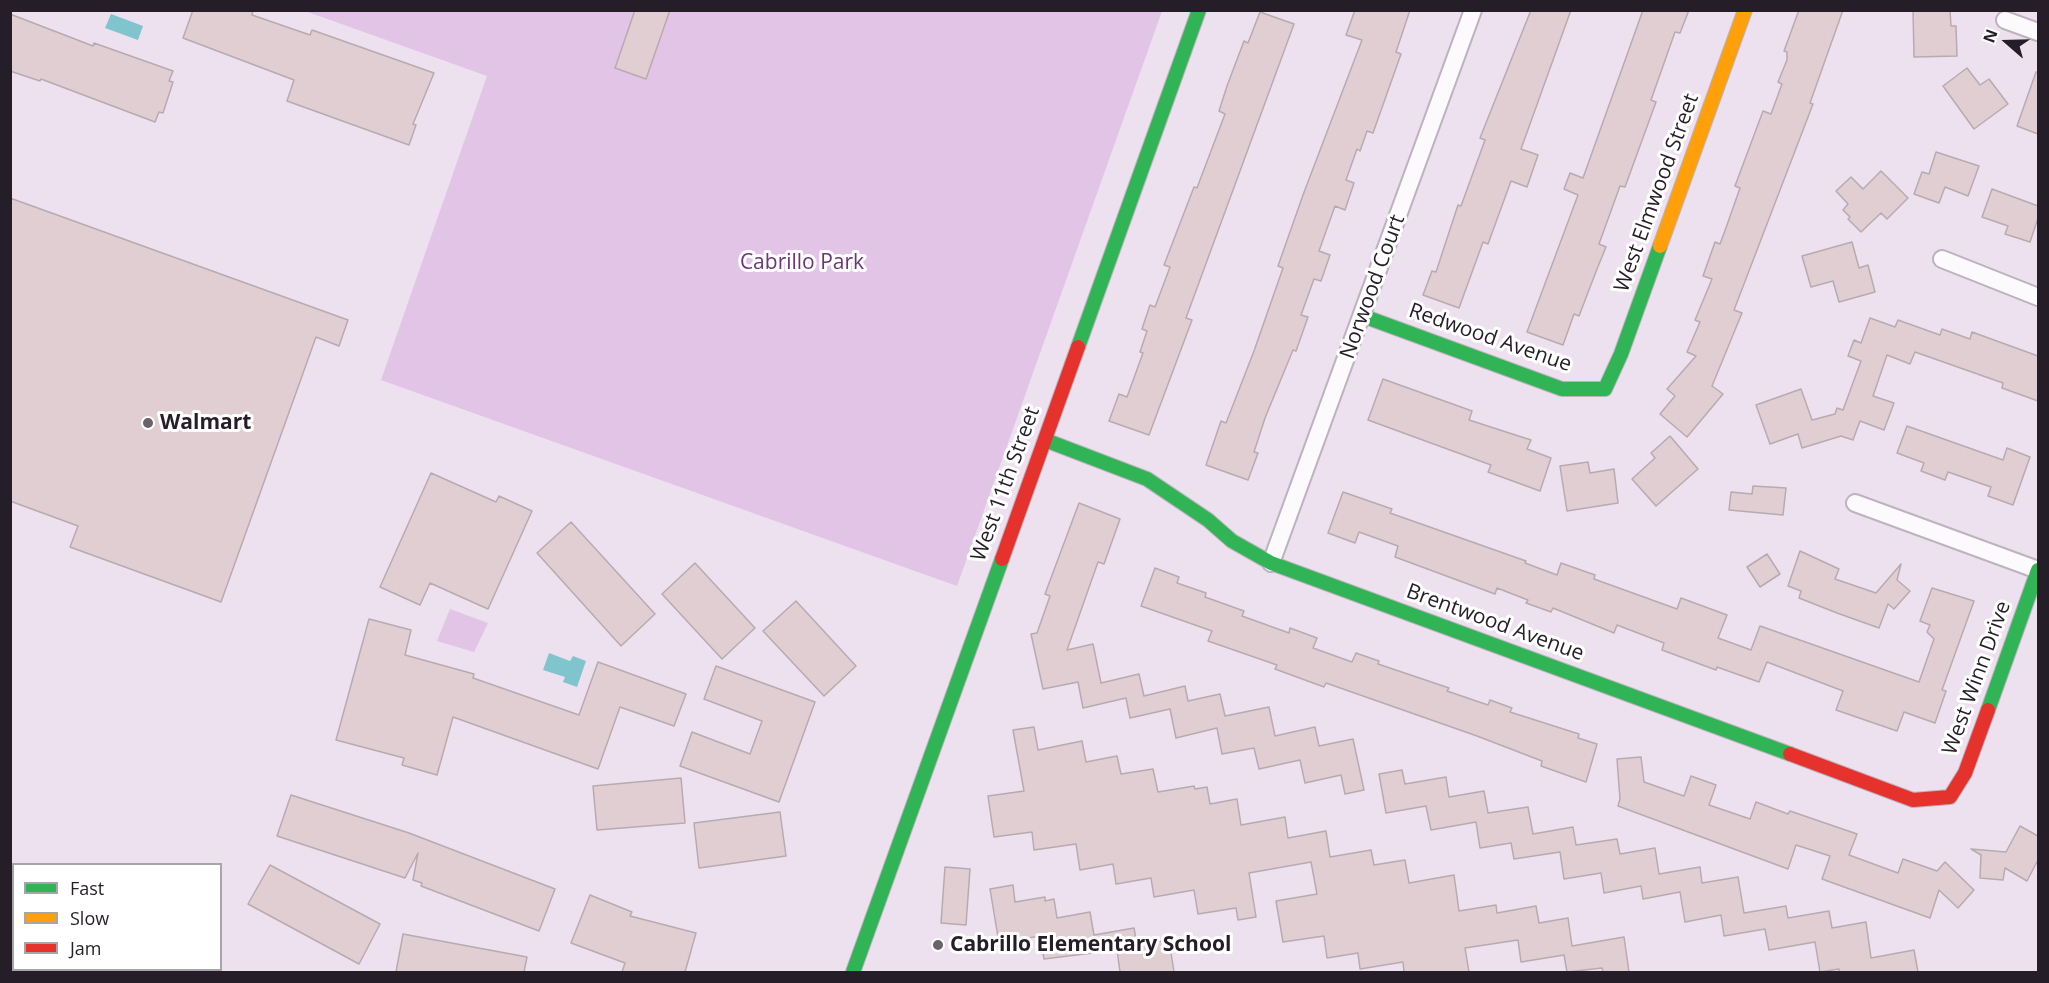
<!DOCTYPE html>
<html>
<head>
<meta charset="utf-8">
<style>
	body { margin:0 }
	#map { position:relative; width:2049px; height:983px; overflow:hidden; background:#ede0ef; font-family:"Open Sans",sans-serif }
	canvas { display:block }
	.frame { position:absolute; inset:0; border:12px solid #251d27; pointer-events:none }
	.legend { position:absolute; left:12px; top:863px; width:210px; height:108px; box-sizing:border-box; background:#fff; border:2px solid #a8a5a9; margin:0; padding:8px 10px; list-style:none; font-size:18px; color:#251d27 }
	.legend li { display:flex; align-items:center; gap:12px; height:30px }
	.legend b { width:30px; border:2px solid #a8a5a9 }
	.north { position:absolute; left:1977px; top:12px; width:60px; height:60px; -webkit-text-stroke:4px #fff; paint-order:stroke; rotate:290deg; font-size:16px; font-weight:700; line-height:24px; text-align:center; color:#251d27 }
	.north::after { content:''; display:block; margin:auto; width:21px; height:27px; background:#251d27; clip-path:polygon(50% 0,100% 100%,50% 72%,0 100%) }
</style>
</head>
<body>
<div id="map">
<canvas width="2049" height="983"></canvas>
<div class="frame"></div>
<ul class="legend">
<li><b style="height:8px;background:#30b455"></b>Fast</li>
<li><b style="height:8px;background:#ff9f0a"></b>Slow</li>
<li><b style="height:8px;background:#e5322d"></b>Jam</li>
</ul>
<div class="north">N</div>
</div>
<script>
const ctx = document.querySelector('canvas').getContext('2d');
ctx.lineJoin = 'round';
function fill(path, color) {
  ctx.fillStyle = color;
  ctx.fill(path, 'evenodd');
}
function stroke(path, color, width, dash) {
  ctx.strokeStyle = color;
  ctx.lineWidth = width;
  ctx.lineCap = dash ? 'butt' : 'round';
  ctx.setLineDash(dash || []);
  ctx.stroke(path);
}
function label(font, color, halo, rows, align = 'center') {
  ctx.font = font + ' "Open Sans",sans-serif';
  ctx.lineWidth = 6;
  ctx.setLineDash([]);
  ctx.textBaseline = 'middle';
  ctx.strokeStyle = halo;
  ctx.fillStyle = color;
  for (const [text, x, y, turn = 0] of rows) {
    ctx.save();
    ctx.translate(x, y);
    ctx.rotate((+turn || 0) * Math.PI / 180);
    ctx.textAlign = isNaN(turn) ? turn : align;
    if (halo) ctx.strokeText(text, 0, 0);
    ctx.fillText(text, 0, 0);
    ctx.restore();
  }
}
fill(new Path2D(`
	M305,11H1162L957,586L381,380L487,76Z
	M450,609L488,623L474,652L437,641Z`), '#e1c4e6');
fill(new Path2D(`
	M111,14L143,26L138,40L105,28Z
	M549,653L570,661L573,656L586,661L577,687L563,682L565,677L543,670Z`), '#80c5cd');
const building = new Path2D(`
	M193,10H253L252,15L310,35L312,30L434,73L413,124L416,125L409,145L287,101L294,80L183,38Z
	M635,10H670L646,79L615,68Z
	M1355,10H1410L1396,52L1401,54L1373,133L1367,131L1360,151L1357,149L1346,180L1354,183L1345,210L1335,206L1319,251L1330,255L1321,281L1314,279L1301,315L1308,317L1296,351L1293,350L1265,418L1254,452L1258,453L1248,480L1206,465L1221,421L1226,423L1254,351L1283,268L1278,266L1303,195L1362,40L1346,35Z
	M1531,10H1571L1521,149L1538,155L1527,187L1511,181L1488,244L1483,242L1459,308L1423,295L1432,271L1436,272L1458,205L1461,206L1485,140L1480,138Z
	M1643,10H1689L1680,33L1675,32L1651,100L1656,102L1625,187L1620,186L1599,244L1606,247L1597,269L1579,316L1574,314L1563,345L1527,332L1578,195L1564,189L1570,173L1583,178Z
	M1799,10H1843L1810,103L1813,104L1734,310L1742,313L1712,386L1723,394L1687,437L1660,414L1675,396L1667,389L1696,356L1687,352L1700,322L1695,320L1712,279L1703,276L1715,242L1720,244L1727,225L1740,188L1735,186L1763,111L1771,114L1782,84L1778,82L1787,60V52L1784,51Z
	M1913,10H1950L1951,26H1956L1957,56L1914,57Z
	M1260,12L1294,24L1186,318L1192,320L1149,435L1109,421L1119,394L1127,397L1143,353L1140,352L1147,331L1142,329L1150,305L1155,307L1170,267L1164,265L1194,187L1197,188L1225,114L1219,111L1227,86L1244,41L1248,43Z
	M10,14L93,46L94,43L173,71L169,81L173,82L163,113L159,112L155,122L41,79L40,81L10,71Z
	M1967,68L1980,85L1989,79L2008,104L1974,129L1943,86Z
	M2036,72H2038V134L2017,126Z
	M1936,152L1979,166L1968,196L1945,187L1939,203L1914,194L1922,172L1929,174Z
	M1881,171L1908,198L1887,219L1881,213L1861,232L1848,219L1850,217L1843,210L1848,204L1836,191L1851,177L1863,189Z
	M1992,189L2038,206V218L2030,242L2005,234L2008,226L1982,217Z
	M10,198L348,320L339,346L316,337L221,602L70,547L78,526L10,501Z
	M1852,242L1859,268L1868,265L1875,292L1839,302L1833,281L1811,287L1802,256Z
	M1870,318L1895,327L1898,320L1940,335L1942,329L1970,339L1972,332L2038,356V401L2002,388L2003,383L1915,352L1910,364L1887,355L1873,396L1894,403L1884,430L1860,421L1853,440L1841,436L1802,448L1798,434L1770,444L1756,405L1801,389L1812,420L1835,414L1837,408L1843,410L1861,361L1848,356L1854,340L1861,343Z
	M1383,379L1472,411L1469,420L1531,440L1527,449L1551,458L1540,491L1488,472L1491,465L1368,420Z
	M1907,426L2003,460L2007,448L2030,457L2013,505L1988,496L1991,487L1948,472L1945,480L1921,471L1924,463L1897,453Z
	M1670,436L1698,469L1656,506L1632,479L1655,458L1651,453Z
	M1588,462L1590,473L1614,469L1618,503L1567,511L1560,466Z
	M431,473L496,502L499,496L532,511L488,609L430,583L420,605L380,587Z
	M1753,486L1786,488L1783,515L1729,510L1731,492L1752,494Z
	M1343,492L1392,509L1390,513L1526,561L1525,563L1557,575L1561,563L1595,575L1594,579L1677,609L1681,598L1727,615L1718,638L1751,650L1760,626L1919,682L1934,639L1927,632L1930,625L1920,621L1932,588L1974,601L1942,690L1946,691L1935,723L1904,712L1897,731L1836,710L1843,691L1767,662L1759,682L1717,667L1716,670L1662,650L1664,643L1617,625L1614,633L1553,608L1551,612L1526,603L1528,600L1497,588L1495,594L1395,557L1398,546L1359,532L1355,543L1328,533Z
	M1079,503L1120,519L1104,564L1098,562L1067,650L1093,644L1101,683L1139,674L1144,696L1185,686L1188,701L1220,694L1225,716L1269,707L1275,736L1315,727L1319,746L1353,739L1364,790L1345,794L1341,775L1305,783L1300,760L1259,769L1254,748L1222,754L1217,728L1176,738L1170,709L1130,718L1126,698L1083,708L1078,682L1043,689L1031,634L1037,633L1050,596L1045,594Z
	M571,522L655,614L621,646L537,553Z
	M1800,551L1839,569L1835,579L1876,593L1901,564L1897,580L1910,591L1894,609L1888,604L1879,628L1837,613L1799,598L1801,591L1788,586Z
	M1767,554L1780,574L1760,587L1747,567Z
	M695,563L755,628L722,659L662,594Z
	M1155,568L1179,577L1177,583L1206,593L1205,597L1244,611L1242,616L1289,633L1290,628L1317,638L1313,648L1352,662L1356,653L1379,661L1378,664L1449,688L1447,691L1488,705L1490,700L1512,708L1510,712L1579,734L1578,738L1597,744L1586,782L1541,766L1542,761L1477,736L1326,683L1324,687L1275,669L1277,665L1208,641L1212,631L1141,606Z
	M796,601L856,666L824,696L763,631Z
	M369,619L411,630L405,655L474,674L473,678L579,715L598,662L686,694L674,726L620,707L598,769L453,717L437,775L402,765L404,758L336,740Z
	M716,666L815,702L779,802L680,766L692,732L750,754L762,721L704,699Z
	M1034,727L1038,750L1082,741L1086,762L1117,756L1121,774L1153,769L1158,792L1194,786L1195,789L1207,787L1210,804L1237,799L1241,825L1285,817L1288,838L1326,831L1330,857L1371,850L1374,865L1405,860L1409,883L1454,875L1459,911L1496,905L1497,913L1536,906L1539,923L1568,918L1572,946L1624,937L1629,972H1603L1602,968L1567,972L1564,955L1521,962L1518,940L1465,948L1469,972H1404L1403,962L1360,969L1358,953L1327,958L1324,936L1283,942L1276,901L1317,894L1311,862L1249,873L1256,917L1238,920L1236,908L1198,914L1194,890L1154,897L1151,878L1116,884L1113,864L1080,870L1076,844L1034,850L1032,832L994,837L988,796L1024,791L1013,730Z
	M1641,757L1644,782L1684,796L1691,776L1716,785L1709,805L1750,819L1756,802L1788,814L1790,811L1857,834L1849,855L1898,873L1903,859L1937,871L1945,862L1974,890L1958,908L1939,890L1930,918L1822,879L1830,856L1796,845L1788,869L1618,806L1620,799L1617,759Z
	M1402,770L1405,784L1446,777L1449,797L1484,791L1488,813L1528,807L1533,834L1573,827L1576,845L1617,839L1620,854L1655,848L1659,874L1700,867L1702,883L1738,877L1744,913L1786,906L1788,918L1829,911L1832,928L1866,922L1871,958L1914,950L1918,972H1839V969L1820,972L1815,942L1769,950L1765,929L1724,936L1721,915L1685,922L1680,892L1643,899L1641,886L1604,893L1601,873L1564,879L1560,852L1514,859L1511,843L1480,848L1476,822L1431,830L1426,806L1386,813L1379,774Z
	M681,778L685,823L597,830L593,786Z
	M291,795L409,833L555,889L539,931L421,886L422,883L413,880L418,853L405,878L277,836Z
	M780,812L786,856L699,868L694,823Z
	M2020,826L2038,836V860L2027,881L2005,868L2003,880L1980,878L1981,855L1971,849L2006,852Z
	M270,865L380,924L359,964L248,904Z
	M945,867L970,869L966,925L941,923Z
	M1013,885L1015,902L1045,897V901L1054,899L1057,918L1090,912L1094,935L1134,928L1137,945L1169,940L1174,972H1120L1117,950L1044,959L1040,936L999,943L990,889Z
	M590,895L632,912L630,916L696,933L685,972H622L625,963L571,943Z
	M403,934L527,957L524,972H396Z`);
fill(building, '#e0ced3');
stroke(building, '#b7abb0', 1.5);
const street = new Path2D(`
	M2005,20L2038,32
	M1942,259L2038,297
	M1855,503L2038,570
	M1271,563L1473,10`);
const fast = new Path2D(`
	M1363,316L1562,389H1605L1621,354L1660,246
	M1078,347L1199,10
	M1045,440L1147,479L1208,520L1232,541L1271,563L1790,754
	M1988,710L2038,570
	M853,972L1002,559`);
const slow = new Path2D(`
	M1660,246L1745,10`);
const jam = new Path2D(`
	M1002,559L1078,347
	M1790,754L1913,800L1950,797L1965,773L1988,710`);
stroke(street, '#bdb3bf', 20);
stroke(fast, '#bdb3bf', 16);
stroke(slow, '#bdb3bf', 16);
stroke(jam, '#bdb3bf', 16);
stroke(street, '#fcfafd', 16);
stroke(fast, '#30b455', 14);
stroke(slow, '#ff9f0a', 14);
stroke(jam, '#e5322d', 14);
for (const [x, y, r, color] of [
	[148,423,6,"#6b616d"],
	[938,945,6,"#6b616d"]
]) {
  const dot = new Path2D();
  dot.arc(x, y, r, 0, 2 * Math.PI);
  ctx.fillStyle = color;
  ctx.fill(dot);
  stroke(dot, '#fff', 2);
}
label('21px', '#251d27', '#fff', [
	["West Elmwood Street",1657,193,-70],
	["Norwood Court",1373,287,-70],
	["Redwood Avenue",1490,338,19],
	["West 11th Street",1006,484,-70],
	["Brentwood Avenue",1495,623,20],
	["West Winn Drive",1977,678,-70]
]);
label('21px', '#6d3478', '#fff', [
	["Cabrillo Park",802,263]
]);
label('bold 21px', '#251d27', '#fff', [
	["Walmart",160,423],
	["Cabrillo Elementary School",950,945]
], 'left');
</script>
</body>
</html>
